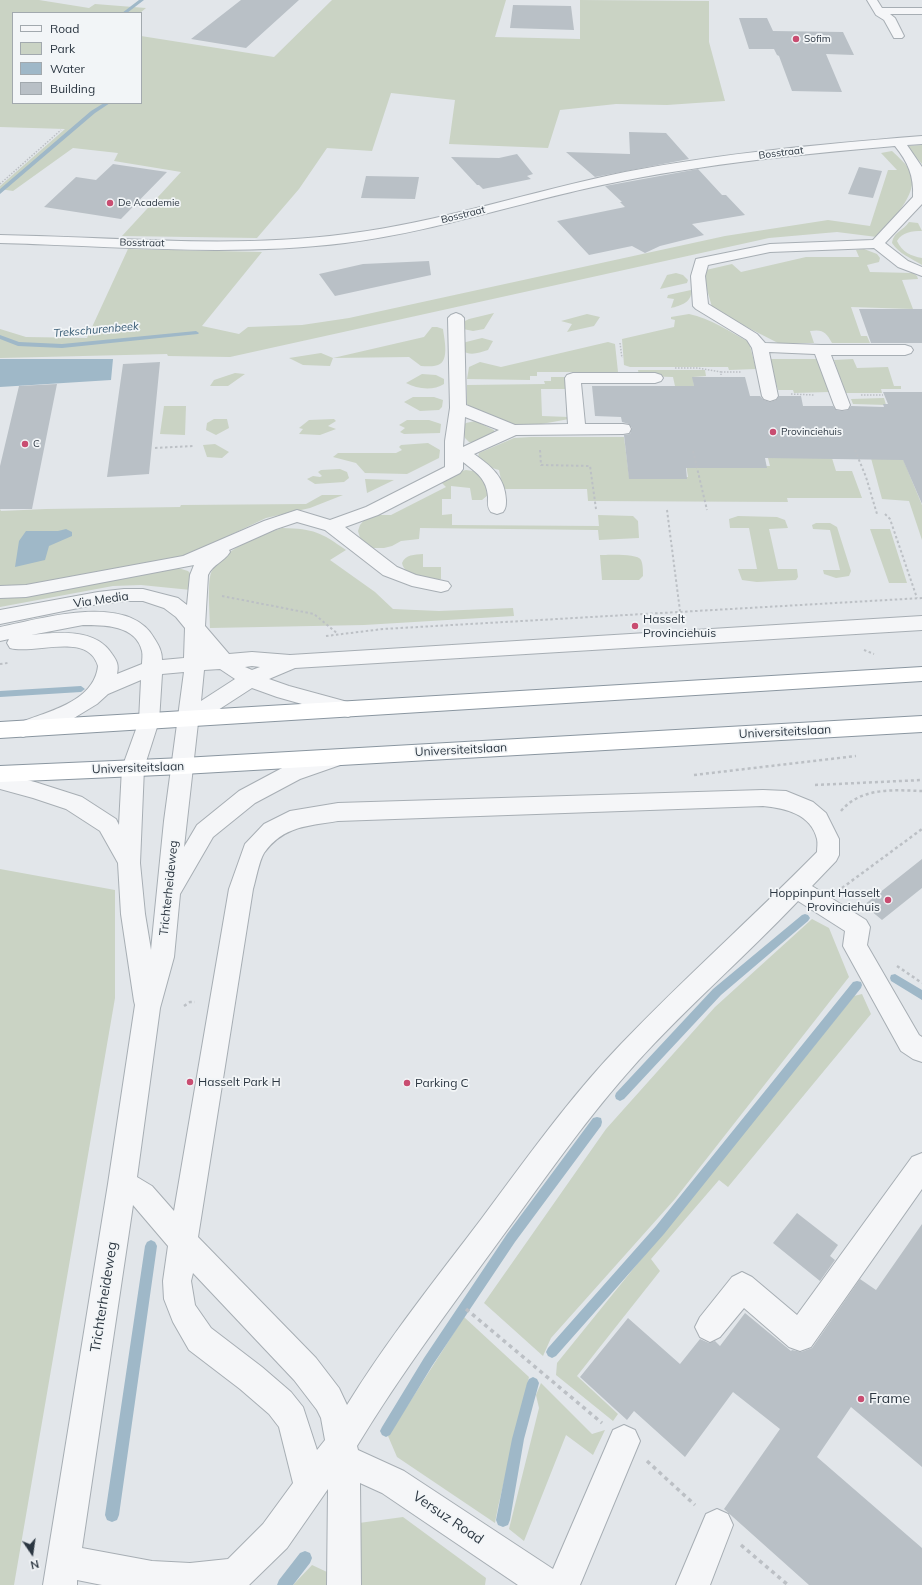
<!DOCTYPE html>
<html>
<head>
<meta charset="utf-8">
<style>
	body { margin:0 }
	#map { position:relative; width:922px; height:1585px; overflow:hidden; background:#e2e6ea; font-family:Mulish,sans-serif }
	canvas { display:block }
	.legend { position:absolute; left:12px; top:12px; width:130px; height:92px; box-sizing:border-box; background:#f2f5f7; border:1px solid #a2a9ae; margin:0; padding:5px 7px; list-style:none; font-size:12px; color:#2b3641 }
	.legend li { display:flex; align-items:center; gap:8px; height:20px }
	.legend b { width:20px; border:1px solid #a2a9ae }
	.north { position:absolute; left:12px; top:1533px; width:40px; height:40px; -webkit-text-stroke:3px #f2f5f7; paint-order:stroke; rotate:167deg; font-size:11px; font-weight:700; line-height:16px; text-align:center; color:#2b3641 }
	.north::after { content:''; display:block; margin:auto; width:14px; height:18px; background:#2b3641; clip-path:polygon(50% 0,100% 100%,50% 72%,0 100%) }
</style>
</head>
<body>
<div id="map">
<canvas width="922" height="1585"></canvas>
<ul class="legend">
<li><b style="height:5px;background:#f5f6f8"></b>Road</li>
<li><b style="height:11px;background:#cad3c4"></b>Park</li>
<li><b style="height:11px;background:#9fb8c8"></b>Water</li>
<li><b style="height:11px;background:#b9c0c6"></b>Building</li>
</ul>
<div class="north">N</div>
</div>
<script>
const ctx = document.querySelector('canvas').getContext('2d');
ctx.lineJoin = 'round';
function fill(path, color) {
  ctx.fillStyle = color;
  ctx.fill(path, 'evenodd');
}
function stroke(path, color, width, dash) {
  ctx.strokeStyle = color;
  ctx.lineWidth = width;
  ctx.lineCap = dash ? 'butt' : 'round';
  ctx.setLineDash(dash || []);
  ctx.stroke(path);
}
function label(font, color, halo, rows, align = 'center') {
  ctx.font = font + ' Mulish,sans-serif';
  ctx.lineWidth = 3.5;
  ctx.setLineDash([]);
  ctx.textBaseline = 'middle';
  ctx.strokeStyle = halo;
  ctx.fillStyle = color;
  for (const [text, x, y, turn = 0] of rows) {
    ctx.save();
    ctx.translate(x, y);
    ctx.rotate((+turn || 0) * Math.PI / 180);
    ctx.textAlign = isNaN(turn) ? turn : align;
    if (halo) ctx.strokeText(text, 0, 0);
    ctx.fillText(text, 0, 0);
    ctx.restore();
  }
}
fill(new Path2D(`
	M0,0H39L89,8L95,4L146,8L140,13H13V103H141V36L274,57L332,0H506L495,37L580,39V0L709,1V42L725,101L667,105L616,104L560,110L548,148L449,144L455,100L391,93L372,151L327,148L299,189L257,238L122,236L181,172L114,161L118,153L73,148L13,191L0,189V186L65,129L0,127Z
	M922,145V164L906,146Z
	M892,151C898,157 908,165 911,173C919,194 890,222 877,237L837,232L769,238L230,357L168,356L167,354L0,358V329L26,337L87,338L128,249L262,252L202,326L239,334L248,327L302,325L349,318L725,236L828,220L870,226L888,170H897L881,153Z
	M909,222L918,223L922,231C912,231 902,232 897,241C902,252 911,256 922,258V265C911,258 899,254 892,243C894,231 903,231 909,222Z
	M864,249L877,254L880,258L879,262L867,265L870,272L913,273L917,276L918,279L902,280L913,309L851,307L861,336H867L870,343H832C826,332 823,329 810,331L814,343H778L731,319L712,307L704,279L706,270L732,264L741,272L806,257H859L856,250Z
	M676,273L683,275L688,280L687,283L660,289L667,275Z
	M691,290C693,302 680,306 671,308L674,299L667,298L668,295Z
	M494,313L484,329L473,331L463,329V322L469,319Z
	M587,314L600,317L594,326L567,332L572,324L561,321Z
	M689,314C710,318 730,332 749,342L756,369L729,370L728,367H630L624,365L622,339L674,327L675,320L671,319V317Z
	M432,327H437L443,329C444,338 450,361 438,365C433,367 426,366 421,366L409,357L333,358L330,366L303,365L289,358L321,353L333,358L424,337Z
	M482,338L493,341L488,350C478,353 469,357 461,349V345L466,342Z
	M608,342L615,344L618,372H537V376H530V380L467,379L469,367L480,362L501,367Z
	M769,359H818L829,392L794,393L793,390H778Z
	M853,359L857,368L888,367L894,386H901V389H881L882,393H845L834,360Z
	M638,370H705L706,376L693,377L694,386H675L673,377L639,376Z
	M235,373L245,374L228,386H210L214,380Z
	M422,374L436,375L444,379V384C433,391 417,389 406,383Z
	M551,377H565L566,389H541L542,416L569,417V419L536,425H515L473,409L467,404V385L545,384L544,381H551Z
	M413,397H434L443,400L442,407L439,410L420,411L404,402Z
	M884,398L886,405L853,404L851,399Z
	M164,406H186L185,435L160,434Z
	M214,419H227L229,428L216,435L206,430L207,423Z
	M334,419L336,421L328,426L336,429L320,435L299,434L303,429L299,428L309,420Z
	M407,420H429L441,424L440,433L404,434L400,432L405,428L399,425Z
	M475,421L494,430V433L474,443L469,442L465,438L462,426L466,423Z
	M531,437H624L629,476L688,477L684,451L711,465L770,466L767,454L831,455L836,471H852L862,498H787L788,502L588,501L587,489H503L499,470C492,469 483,462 478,457L479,453L514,438Z
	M428,443L440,450L439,458L407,474L365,473L356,463L333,457L338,453H396L402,450L399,447L401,445Z
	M215,444L229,452L222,458L207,457L203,445Z
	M868,447H898L922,505V540L909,501L882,499Z
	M340,469L347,472L349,478L344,482L315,484L307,479L313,476L320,477L322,476L318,472L321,470Z
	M466,470L473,471L485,480L488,495L482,500H472L470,488L451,486V499H442V515L452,514V525L599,526L598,515L633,516L638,521L639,538L599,540L598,530L420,528L419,539L401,541L392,546L384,548H373L367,545L360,538L358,531L360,525L365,519L375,515H391L446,487L440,481L457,472Z
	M365,479L394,480L367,493Z
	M322,495H343L310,508L266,518L188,555L26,585L0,587V509L1,511L46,509L180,507L181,505L306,504Z
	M738,516L777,517L785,520L788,528L769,529L778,569H797L798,577L796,580L757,582L742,580L738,569H757L749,528H730L729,519Z
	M816,523H830L837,527L851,571L849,576L836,578L824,574L823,570H840L830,530L813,529L812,525Z
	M282,528C315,529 320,532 346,550L330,560L375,592L393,609L439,611L513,608L514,616L364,625L210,628C210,615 207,584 211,573C219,551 261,535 282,528Z
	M870,529H890L907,583H889Z
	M423,554V567H441V579C429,579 405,578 402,563C406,554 414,555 423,554Z
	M600,555C607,555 638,553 641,560C643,564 643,571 643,576L639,580H602Z
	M178,568L188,571L192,575L191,590L141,585L113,586L0,607V597Z
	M0,869L115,890V998L14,1585H0Z
	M812,919L829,928L849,977L675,1199L551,1338L543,1356L484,1303L606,1129L715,1007Z
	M862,994L871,1014L728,1187L719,1180L651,1259L660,1271L577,1376L618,1414L613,1421L556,1375L557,1363L854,996Z
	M464,1317L529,1377L498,1507L495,1523L397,1457L388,1436Z
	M541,1383L592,1434L605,1430L593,1455L566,1435L524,1541L509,1529L539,1408L536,1395Z
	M403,1517L486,1578L485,1585H361L359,1523Z
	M312,1565L327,1572L328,1585H293Z`), '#cad3c4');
fill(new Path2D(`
	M0,359H113L111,380L0,387Z
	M66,529L72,532V536L49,546L45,560L15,567L19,541L26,531H58Z`), '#9fb8c8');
fill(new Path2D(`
	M139,0H144L127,13H122Z
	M104,103H110L95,113L0,194V189L91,111Z
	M196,331L199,333L198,334L62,348L18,346L0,339V335L19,342L62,344Z
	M81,686L85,689L81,692L0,697V691Z
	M805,914L808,915L810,918L808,921L721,995L624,1099L620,1101L616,1099L615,1096L616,1093L713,989L802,915Z
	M895,974L922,990V1000L891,981L890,978L891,975Z
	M857,981L861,982L862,985L861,988L664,1234L556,1356L552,1358L548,1356L546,1352L548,1348L656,1226L853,982Z
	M597,1117L601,1118L602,1122L601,1126L515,1242L432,1366L390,1435L386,1437L382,1435L380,1431L382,1427L424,1358L507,1234L593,1118Z
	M151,1240L155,1242L157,1246L119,1515L117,1520L112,1522L107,1520L105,1515L145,1246L147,1242Z
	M533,1377L537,1379L539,1383L524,1439L510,1520L508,1525L503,1527L498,1525L496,1520L512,1439L527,1383L529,1379Z
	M305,1551L310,1553L312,1558L310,1563L293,1585H277L279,1580L300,1553Z`), '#9fb8c8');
fill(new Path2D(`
	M241,0H299L246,48L191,39Z
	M513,5L571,6L574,30L510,28Z
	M739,18H767L773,31L843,32L854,55L826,54L842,92L792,91L779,56L777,55L774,49H749Z
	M629,132L666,133L689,159L595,177L566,152L630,154Z
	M517,154L533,174L527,176L531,179L483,189L479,185H477L451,157L499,158Z
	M113,164L167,172L121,219L44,207L76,177L96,180Z
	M859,167L882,171L873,198L848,194Z
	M698,169L722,195H726L745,215L692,224L704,235L660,246L645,253L632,246L589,255L557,221L625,207L620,202H622L605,186Z
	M366,176L419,177L415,199L361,198Z
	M429,261L431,275L335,296L319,274L363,264Z
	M859,309H922V343H871Z
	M160,362L149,474L107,477L123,364Z
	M692,377H745L750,396H760L764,400L770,402L776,400L779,396H801L803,406H833L836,410L842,411L848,410L851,406L884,407L883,404H888L883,392H922V504L903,460L765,458L767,468H686L687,479H629L624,435L630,434L632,428L629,424L622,422L621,417L595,416L592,386H694Z
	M57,384L32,509H0V466L19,386Z
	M922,859V888L882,920L864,905Z
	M797,1213L838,1245L830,1256L835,1260L820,1281L773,1243Z
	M922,1224V1467L851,1407L817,1457L922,1548V1585H809L724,1509L780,1429L733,1392L685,1457L634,1411L627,1420L580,1377L628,1318L680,1364L700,1339L709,1343L715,1341L720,1346L745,1313L791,1351L792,1350L801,1352L812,1348L860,1279L876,1290Z`), '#b9c0c6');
const minor = new Path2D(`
	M867,0H877L882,8H922V14H890L895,18L904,36L902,38H894L884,20L876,15Z
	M922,136V144L907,145L922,167V204L885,243L908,261L922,267V276L898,267L874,248L770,252L708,265L705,276L708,304L757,334L765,343L821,345H905L911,347L913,350L911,353L905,355H831L850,405L848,409L842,410L836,409L834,405L815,354L769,352L778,396L776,399L770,401L764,399L762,396L752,348L747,340L696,309L693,306L691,276L696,259L770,244L873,240L913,197C914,176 908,162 895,146C791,155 686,166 584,189C505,207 426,233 345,243C231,257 115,246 0,243V235C115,237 232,249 346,234C441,222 532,191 625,172C723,153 823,144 922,136Z
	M456,313L461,315L464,318L466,405L515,425L568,424L565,378L567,375L573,373H655L661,375L663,378L661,381L655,383H581L585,424H623L629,425L631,429L629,433L623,434L516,435L474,454C491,466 505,477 506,500C506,505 506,508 503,512L497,514L491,512C487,507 488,503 488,497C487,479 476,472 463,462V469L460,473L378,515L345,527L397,567L416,575L448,582L451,586L448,590L441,592L412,586L383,575L325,530L297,522L276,529L229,550L230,552C224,562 213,564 208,575L205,626L229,654L252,652L290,655L922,616V630L295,668L269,679L289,686L355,704L358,709L355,714L348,717L277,697L252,688L198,723L184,847L197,825L239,791L284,767L335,750L343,752L346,758L343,764L300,779L255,803L213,837L180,894L174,957L160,1008L137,1177L152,1186L174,1211L229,889L245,844L264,824L290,811L338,803L763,790L786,791L813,802L826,813L839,839V855L836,861L812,886L866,920L870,927L867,945L919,1035L922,1037V1062L913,1059L901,1051L843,946L845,931L798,901C746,956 689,1005 638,1061C588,1116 546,1177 502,1237C452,1306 401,1373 357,1446L358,1450L404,1471L553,1569L613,1430L624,1425L635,1430L640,1441L580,1585H518L382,1493L360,1483L361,1585H327L328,1489L287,1548L249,1585H102L77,1580V1585H43L108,1184L135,1005L134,1001L121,914L118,863L100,831L66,809L33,798L0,789V773L35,782L82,797L116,819L119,825L122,768L139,721L141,680L108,694L97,704L74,718L23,737L16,734L12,729L16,724C45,712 94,703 98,666C88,631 34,655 10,648L7,643L9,639L0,641V627C41,619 128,592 154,638C159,646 162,651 162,660L184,658L185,628L176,617L164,608L143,601H124L98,604L0,624V610L98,592L124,589H143L178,598L187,605L190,575L194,565L26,597L0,598V586L26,585L183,556L264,521L297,510L330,520L366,507L445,467V441L450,408L448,318L451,315ZM465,417L499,430L463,447ZM83,625C104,625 136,625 142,651C143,655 142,660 142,664L117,674C119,665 117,661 112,654C96,628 57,632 31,635ZM252,666L260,667L252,670L245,667ZM220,669L235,679L201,701L204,670ZM184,672L164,821L151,950L145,914L140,863L144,768L159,721L162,674ZM763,806C785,808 811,814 817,839C818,843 817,848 817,852C753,917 684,978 621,1044C569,1098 526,1159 482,1218C435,1280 387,1340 347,1405L339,1388L316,1358L198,1237L253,889C256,879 259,861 264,853C283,826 308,826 338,821ZM133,1205L168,1246L163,1281L164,1299L173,1322L189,1350L240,1389L269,1414L279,1427L293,1483L263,1524L228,1559L190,1563L152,1561L82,1548ZM193,1273L294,1380L317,1410L321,1418L325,1440L317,1450L303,1407L291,1392L262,1367L211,1328L195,1305L191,1281Z
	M922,1153V1189L811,1347L800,1351L789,1347L744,1308L720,1337L710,1342L700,1337L695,1327L700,1317L732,1277L742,1272L752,1277L797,1315L912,1157Z
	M717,1509L728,1514L733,1525L710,1585H676L706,1514Z`);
const highway = new Path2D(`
	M922,667V681L0,738V722Z
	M922,716V732L183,774L0,782V766L183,758Z`);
stroke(minor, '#a7aeb4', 2);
stroke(highway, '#8a96a0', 2);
stroke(new Path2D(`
	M0,184L61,130
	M620,343L622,358
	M675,368H698L721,372V375
	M721,372H742
	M791,394L814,395
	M861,395H883`), '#bcc0c5', 1.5, [1.5, 1.5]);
stroke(new Path2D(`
	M155,448L193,446
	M540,450L541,465L590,466L596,509
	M855,450L866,477L877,514
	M693,451L707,510
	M667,510L680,611
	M885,514L890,519L917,598
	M222,596L314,614L338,634
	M326,636L383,629L922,598
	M864,650L874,654
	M0,664L8,663`), '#bcc0c5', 2, [2.5, 2.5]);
stroke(new Path2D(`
	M694,775L856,756
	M815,785L922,780
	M841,811C861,787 894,790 922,791
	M842,888L922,829
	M897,966L922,983
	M184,1006L190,1002H195`), '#bcc0c5', 2.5, [3, 3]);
stroke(new Path2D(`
	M466,1309L602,1423
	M647,1461L695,1505
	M741,1545L788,1585`), '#bcc0c5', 3.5, [4, 4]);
fill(minor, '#f5f6f8');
fill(highway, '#fff');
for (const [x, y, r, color] of [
	[796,39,4,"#c94d71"],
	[110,203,4,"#c94d71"],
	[773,432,4,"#c94d71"],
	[25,444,4,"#c94d71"],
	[635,626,4,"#c94d71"],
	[888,900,4,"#c94d71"],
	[190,1082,4,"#c94d71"],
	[407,1083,4,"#c94d71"],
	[861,1399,4,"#c94d71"]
]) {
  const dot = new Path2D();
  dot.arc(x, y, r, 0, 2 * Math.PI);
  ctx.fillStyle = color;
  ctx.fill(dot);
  stroke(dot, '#f2f5f7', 1.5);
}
label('10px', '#2b3641', '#f2f5f7', [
	["Sofim",804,39],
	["De Academie",118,203],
	["Provinciehuis",781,432],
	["C",33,444]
], 'left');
label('10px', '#2b3641', '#f2f5f7', [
	["Bosstraat",781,153,-7],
	["Bosstraat",463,215,-14],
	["Bosstraat",142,243,1]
]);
label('italic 11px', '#365a73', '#f2f5f7', [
	["Trekschurenbeek",96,330,-5]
]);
label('12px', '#2b3641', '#f2f5f7', [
	["Via Media",101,600,-8],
	["Universiteitslaan",785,732,-3],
	["Universiteitslaan",461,750,-3],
	["Universiteitslaan",138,768,-2],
	["Trichterheideweg",169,888,-84]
]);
label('12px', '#2b3641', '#f2f5f7', [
	["Hasselt",643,619],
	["Provinciehuis",643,633],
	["Hoppinpunt Hasselt",880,893,"right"],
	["Provinciehuis",880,907,"right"],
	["Hasselt Park H",198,1082],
	["Parking C",415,1083]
], 'left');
label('14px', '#2b3641', '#f2f5f7', [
	["Trichterheideweg",104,1297,-81],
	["Versuz Road",448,1518,34]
]);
label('14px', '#2b3641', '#f2f5f7', [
	["Frame",869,1399]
], 'left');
</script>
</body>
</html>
